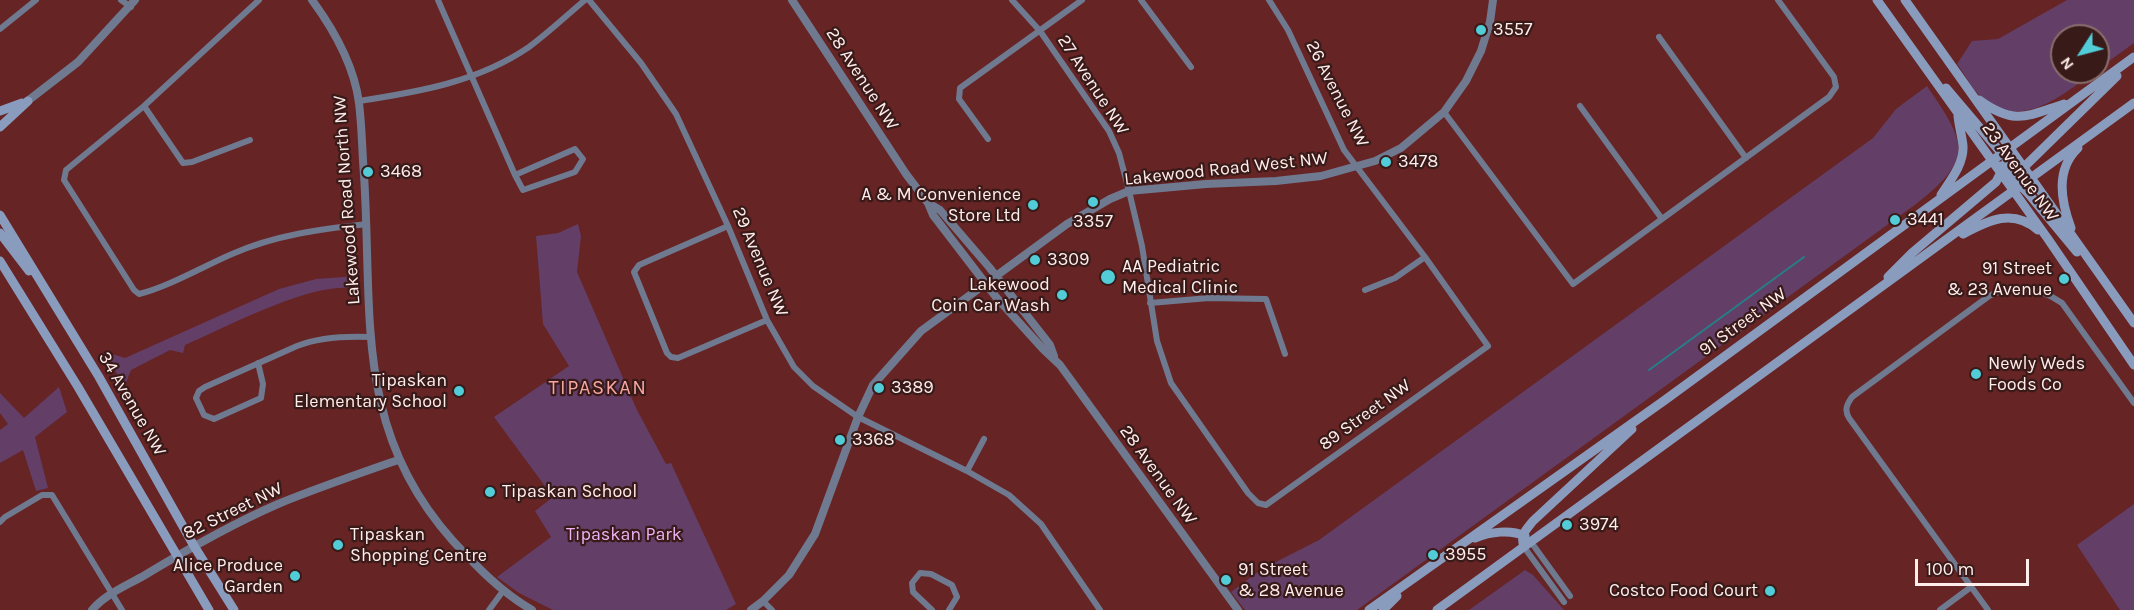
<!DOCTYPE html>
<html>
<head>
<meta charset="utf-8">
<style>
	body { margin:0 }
	#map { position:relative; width:2134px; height:610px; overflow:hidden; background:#662424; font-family:Karla,sans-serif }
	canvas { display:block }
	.north { position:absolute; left:2050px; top:24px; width:60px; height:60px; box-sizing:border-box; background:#381a19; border:2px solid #886e6d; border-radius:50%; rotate:234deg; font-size:16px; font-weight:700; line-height:24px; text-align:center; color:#ffedec }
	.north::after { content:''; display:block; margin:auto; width:21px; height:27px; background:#52ccd6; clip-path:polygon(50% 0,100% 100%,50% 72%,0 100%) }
	.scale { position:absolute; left:1915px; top:559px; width:114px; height:27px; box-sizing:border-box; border:3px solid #ffedec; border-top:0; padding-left:8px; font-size:18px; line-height:21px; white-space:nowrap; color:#ffedec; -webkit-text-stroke:4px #381a19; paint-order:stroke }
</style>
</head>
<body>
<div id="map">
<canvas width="2134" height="610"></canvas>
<div class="north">N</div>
<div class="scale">100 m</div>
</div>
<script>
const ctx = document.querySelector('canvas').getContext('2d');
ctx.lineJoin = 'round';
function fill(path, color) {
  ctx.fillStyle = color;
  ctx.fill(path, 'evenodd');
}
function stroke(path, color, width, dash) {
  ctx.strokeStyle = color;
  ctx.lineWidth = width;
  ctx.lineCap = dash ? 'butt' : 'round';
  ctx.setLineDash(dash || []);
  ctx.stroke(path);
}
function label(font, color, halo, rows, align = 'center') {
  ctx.font = font + ' Karla,sans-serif';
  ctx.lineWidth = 4.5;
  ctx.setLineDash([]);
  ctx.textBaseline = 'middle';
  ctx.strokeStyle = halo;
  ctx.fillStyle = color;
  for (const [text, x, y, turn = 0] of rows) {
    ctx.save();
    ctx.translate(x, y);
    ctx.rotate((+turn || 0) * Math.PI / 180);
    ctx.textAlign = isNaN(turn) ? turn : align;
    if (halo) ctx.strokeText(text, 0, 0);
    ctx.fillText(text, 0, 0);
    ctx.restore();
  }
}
fill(new Path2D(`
	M2067,0H2134V43L2098,69V36H2062V72H2094C2064,94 2024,129 1986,101C1974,93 1966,76 1957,64L1972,41L1998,39Z
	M1927,86C1965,142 1976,158 1916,204L1357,610H1245L1231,592L1262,569L1319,540L1873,138L1896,109Z
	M578,224L581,236L577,272L637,410L666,464L671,463L736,604L726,610H553L519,593L497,577L551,537L535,511L553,497L494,417L569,366L543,324L536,236L558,233Z
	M357,276V289C313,280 228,327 185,345L183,353L170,350L131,370L124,388L106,352L125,358L279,289L316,279Z
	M59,387L67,412L35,437L48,488L36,491L23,450L0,463V430L8,424L0,413V393L24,418Z
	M2134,504V610H2120L2077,545Z
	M1525,570L1533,575L1564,610H1469Z`), '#633e67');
stroke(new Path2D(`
	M1649,370L1804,257`), '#277e86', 2);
stroke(new Path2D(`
	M121,0L131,7
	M259,0L144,106L66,170L64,180L134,290L139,294C168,287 204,266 232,254C275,235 321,229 367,224
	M438,0L515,175L523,190L575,172L583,159L575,149L515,175
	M589,0L641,63L676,114L728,226L767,320L794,367L813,386L858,417L967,471L1009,495L1041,524L1100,610
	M1012,0L1040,31L1109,131L1119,153L1129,191L1142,246L1157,341L1171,383L1248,493L1258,503L1266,505L1488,346L1425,257L1344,150L1288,30L1269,0
	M1141,0L1191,67
	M0,29L36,0
	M1659,37L1746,158
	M359,101C418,92 478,82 529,47C548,33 566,16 585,0
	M144,106L183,163L192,162L250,140
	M1580,106L1662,219
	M1444,112L1573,284L1829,97L1836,87L1834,77L1778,0
	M988,139L959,99L960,88L1082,0
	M728,226L639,265L634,272L667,353L671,357L678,358L767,320
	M1365,290L1395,278L1425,257
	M1150,303L1209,298L1266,299L1285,354
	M258,363L263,384L261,398L214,419L204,415L196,398L199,391L205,387L297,346C320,337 345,336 370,337
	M967,471L984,439
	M0,522L5,517L42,495H52L122,610
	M1531,542L1570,596
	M1524,547L1564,602
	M763,601L772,610
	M489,610L503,591
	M932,610L913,592L912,583L920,573L931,574L952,585L957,597L949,610
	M1940,610L1971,587
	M1988,610L1849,418C1844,410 1847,404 1852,397L1989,296C2014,284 2039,287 2062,303L2134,403`), '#6f7a90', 6);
stroke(new Path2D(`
	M312,0C334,30 354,65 359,103C362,126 362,151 364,175C373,313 353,430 453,541C477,567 501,592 532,610
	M792,0L906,174L928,203L933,215L996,297L1043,349L1060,365L1238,610
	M25,103L78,62L135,0
	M928,203L940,210L989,267L1050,345L1054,356
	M92,610C105,594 128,585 145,575C188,549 232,524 278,504C317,488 358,474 398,460
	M751,610L763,601L789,575L815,534L858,417L873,385L921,331L1067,224L1110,199L1129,191L1206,184L1276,181L1321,176L1375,161L1401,148L1444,112L1466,81L1481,51L1490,22L1493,0`), '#6f7a90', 8);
stroke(new Path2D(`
	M1877,0L2048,239L2134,365
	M1905,0L2134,323
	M1946,88L2002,154L2026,174
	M1979,100C2015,126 2027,116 2064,104
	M0,111L22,103
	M0,127L28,101
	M2000,166L2028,193L2077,252
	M2020,171L2117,76
	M1941,195C1950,181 1964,164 1963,146C1962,136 1959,126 1958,116
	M0,215L99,377L194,546L234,610
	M2071,228C2061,201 2055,170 2078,148
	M0,233L29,271
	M1963,234C1989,220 2013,208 2038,230
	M0,261L78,387L209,610
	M1888,277L1912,253L1996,182L2007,160L2010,148
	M1475,538C1490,532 1510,529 1525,536
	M1524,547C1520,535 1525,531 1533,521L1632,429
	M1369,610L1665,400L2134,57
	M1383,610L1397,596
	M1437,610L2134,103`), '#8a9cbe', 9);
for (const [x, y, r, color] of [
	[1481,30,6,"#52ccd6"],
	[1386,162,6,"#52ccd6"],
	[368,172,6,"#52ccd6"],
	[1093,202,6,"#52ccd6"],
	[1033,205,6,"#52ccd6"],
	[1895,220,6,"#52ccd6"],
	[1035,260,6,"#52ccd6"],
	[1108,277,8,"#52ccd6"],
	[2064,279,6,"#52ccd6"],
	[1062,295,6,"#52ccd6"],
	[1976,374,6,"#52ccd6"],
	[879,388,6,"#52ccd6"],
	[459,391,6,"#52ccd6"],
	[840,440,6,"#52ccd6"],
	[490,492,6,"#52ccd6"],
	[1567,525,6,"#52ccd6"],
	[338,545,6,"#52ccd6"],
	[1433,555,6,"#52ccd6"],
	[295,576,6,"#52ccd6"],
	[1226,580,6,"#52ccd6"],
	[1770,591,6,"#52ccd6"]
]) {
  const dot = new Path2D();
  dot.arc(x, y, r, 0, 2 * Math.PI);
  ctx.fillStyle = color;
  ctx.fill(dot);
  stroke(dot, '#381a19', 2);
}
label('18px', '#ffedec', '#381a19', [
	["3557",1493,30],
	["3478",1398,162],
	["3468",380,172],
	["A & M Convenience",1021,195,"right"],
	["Store Ltd",1021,216,"right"],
	["3441",1907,220],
	["3357",1093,222,"center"],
	["3309",1047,260],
	["AA Pediatric",1122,267],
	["Medical Clinic",1122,288],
	["91 Street",2052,269,"right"],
	["& 23 Avenue",2052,290,"right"],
	["Lakewood",1050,285,"right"],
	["Coin Car Wash",1050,306,"right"],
	["Newly Weds",1988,364],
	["Foods Co",1988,385],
	["Tipaskan",447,381,"right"],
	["Elementary School",447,402,"right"],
	["3389",891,388],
	["3368",852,440],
	["Tipaskan School",502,492],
	["3974",1579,525],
	["Tipaskan",350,535],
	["Shopping Centre",350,556],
	["3955",1445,555],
	["Alice Produce",283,566,"right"],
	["Garden",283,587,"right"],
	["91 Street",1238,570],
	["& 28 Avenue",1238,591],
	["Costco Food Court",1758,591,"right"]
], 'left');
label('18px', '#ffedec', '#381a19', [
	["28 Avenue NW",862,79,57],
	["27 Avenue NW",1093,85,57],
	["26 Avenue NW",1337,94,63],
	["Lakewood Road West NW",1226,169,-6],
	["23 Avenue NW",2020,172,54],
	["Lakewood Road North NW",347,200,-94],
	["29 Avenue NW",760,262,67],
	["91 Street NW",1743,322,-36],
	["34 Avenue NW",132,404,60],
	["89 Street NW",1365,415,-36],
	["28 Avenue NW",1158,475,54],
	["82 Street NW",233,511,-26]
]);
label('18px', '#eeb2f5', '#381a19', [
	["Tipaskan Park",624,535]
]);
ctx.letterSpacing = '1.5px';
label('20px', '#f7a6a1', '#381a19', [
	["TIPASKAN",598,388]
]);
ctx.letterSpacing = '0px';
</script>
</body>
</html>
